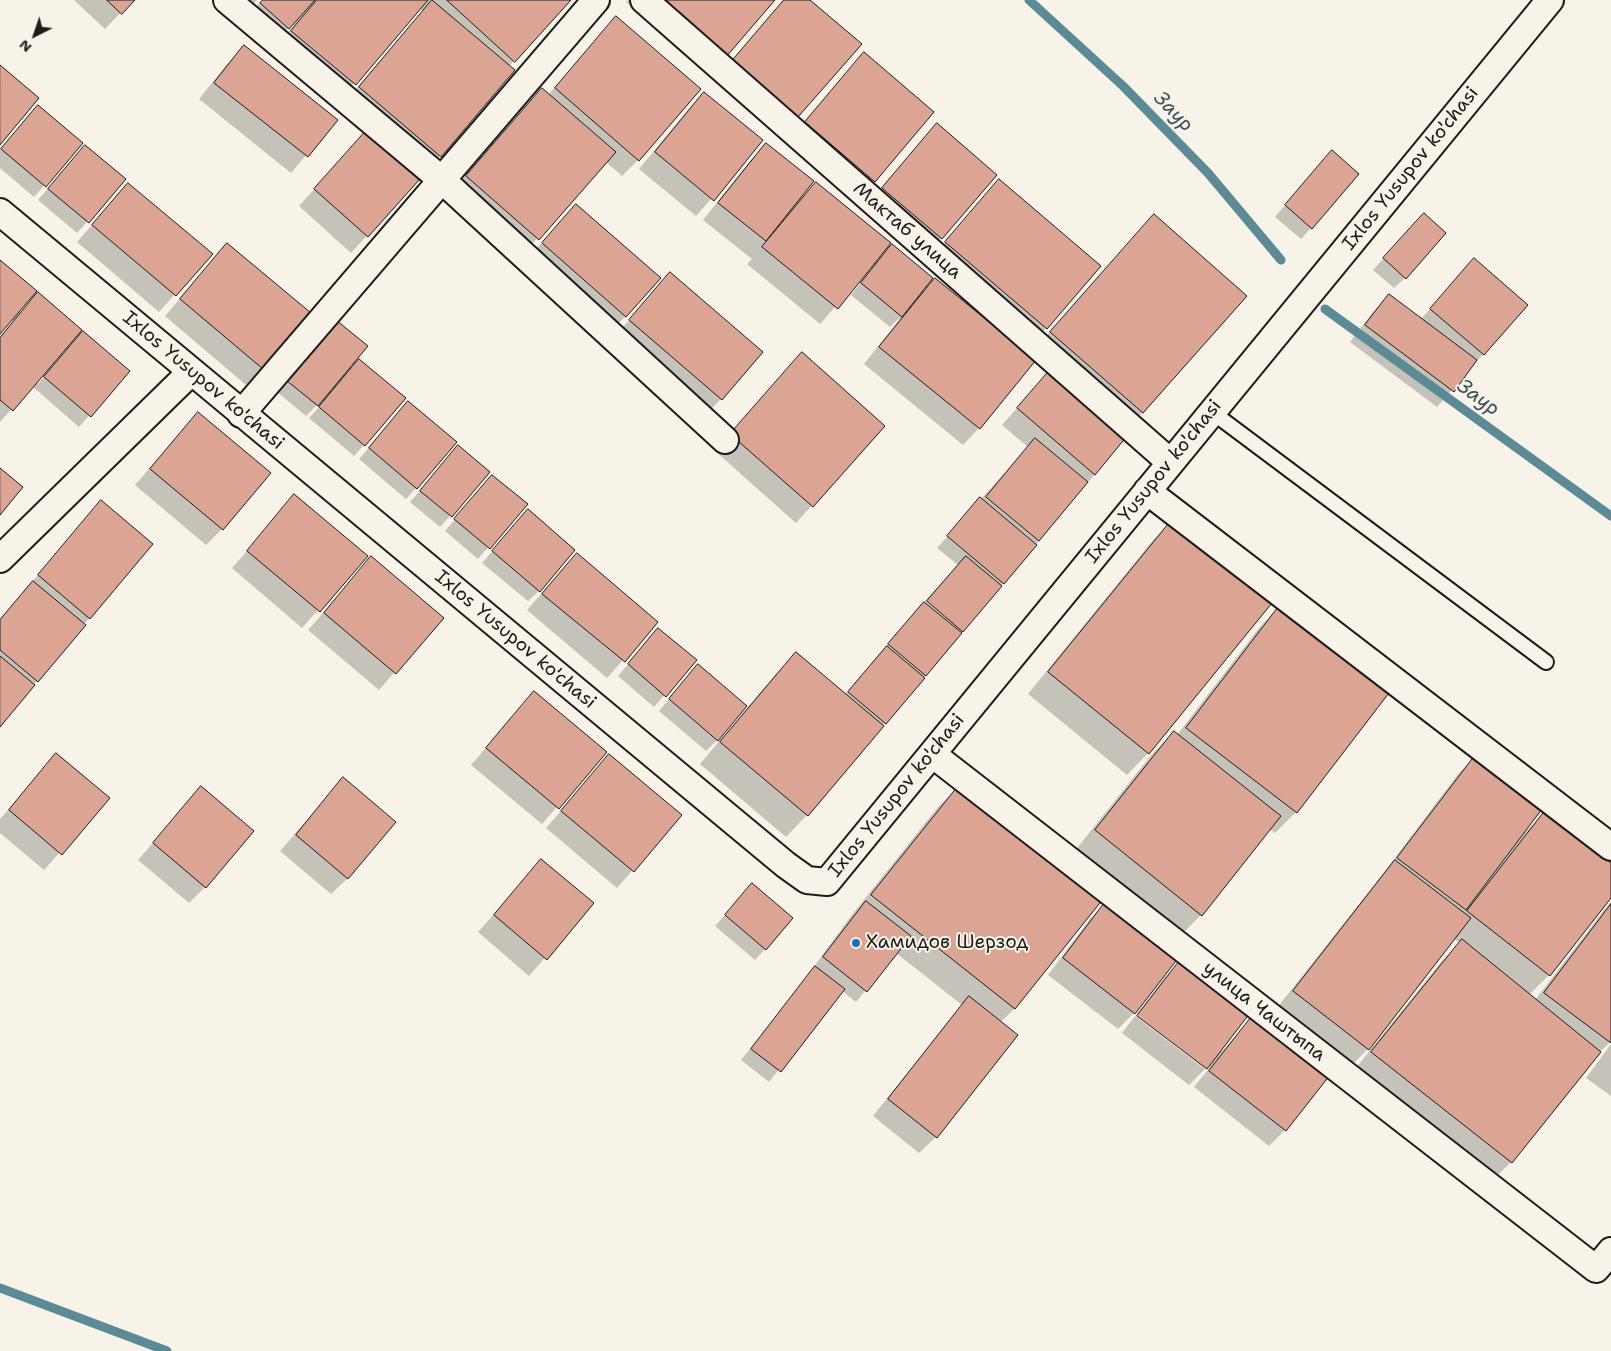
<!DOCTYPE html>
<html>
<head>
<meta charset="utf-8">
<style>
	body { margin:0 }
	#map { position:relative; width:1611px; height:1351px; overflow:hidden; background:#f7f3e8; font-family:"Shantell Sans",sans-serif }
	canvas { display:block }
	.north { position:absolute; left:10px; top:10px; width:50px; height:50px; -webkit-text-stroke:4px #f7f3e8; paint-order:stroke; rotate:221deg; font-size:14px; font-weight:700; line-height:20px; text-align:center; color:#1c1c1c }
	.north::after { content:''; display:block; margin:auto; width:18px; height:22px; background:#1c1c1c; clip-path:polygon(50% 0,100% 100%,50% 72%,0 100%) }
</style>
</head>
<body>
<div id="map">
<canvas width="1611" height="1351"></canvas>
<div class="north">N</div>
</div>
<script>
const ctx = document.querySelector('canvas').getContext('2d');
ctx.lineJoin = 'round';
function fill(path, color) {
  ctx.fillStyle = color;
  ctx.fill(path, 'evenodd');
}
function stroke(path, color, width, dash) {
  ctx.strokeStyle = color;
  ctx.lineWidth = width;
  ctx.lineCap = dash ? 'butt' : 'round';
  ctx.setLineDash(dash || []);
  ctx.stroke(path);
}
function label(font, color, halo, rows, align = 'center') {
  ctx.font = font + ' "Shantell Sans",sans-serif';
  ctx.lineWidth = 4;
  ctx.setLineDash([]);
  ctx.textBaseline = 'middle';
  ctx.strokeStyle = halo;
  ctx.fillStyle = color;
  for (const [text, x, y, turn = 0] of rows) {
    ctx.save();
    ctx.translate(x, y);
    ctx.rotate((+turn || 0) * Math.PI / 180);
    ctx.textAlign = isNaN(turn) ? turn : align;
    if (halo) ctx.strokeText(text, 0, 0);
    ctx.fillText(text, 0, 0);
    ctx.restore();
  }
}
fill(new Path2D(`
	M74,0H133L105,29Z
	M233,0H257L246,11Z
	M262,0H569L509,66L440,156L424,172L343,104L423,11L420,8L339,100L276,47L294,25L293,24L272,44L245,20Z
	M628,0H773L709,72L626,2Z
	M784,0H808L860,44L781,133L717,78Z
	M616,18L638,160L622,176L606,162L522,255L450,193L526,106L542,90L548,95Z
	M244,47L336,120L291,173L199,99L228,63Z
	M864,54L874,181L858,197L789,139Z
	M704,93L762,141L696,216L639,169L688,110Z
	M38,106L81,143L34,197L0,168V150Z
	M937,125L941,238L925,254L866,205Z
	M365,134L418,180L351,253L299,206Z
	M766,144L801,196L802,197L816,184L878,261L893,246L921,294L935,280L1034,361L979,428L963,445L864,364L899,320L898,319L890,327L851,295L874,266L872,265L820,324L747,264L752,259L703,220L750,161Z
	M75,158L124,180L77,233L38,200Z
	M1321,163L1311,228L1301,239L1275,217Z
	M999,181L1046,328L1030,344L930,259Z
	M128,184L211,254L159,312L77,242Z
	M576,206L626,316L609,332L526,260Z
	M1154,216L1142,413L1122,433L1126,437L1001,586L807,815L786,837L700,764L775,675L796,654L845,695L913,614L958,565L937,548L1028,447L1002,425L1050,371L1030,354Z
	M1413,226L1405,278L1394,288L1373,270Z
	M227,244L262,368L246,385L165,316Z
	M1475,260L1526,305L1437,407L1350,342L1373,312L1389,295L1421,319Z
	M0,261L20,313L38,294L36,382L38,384L83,332L128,371L79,427L32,386L0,422V336L13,321L11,319L0,332Z
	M671,274L721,399L705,415L614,337Z
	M321,328L346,374L359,361L364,445L354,456L309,418L321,405L319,403L306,416L271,387Z
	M802,354L883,426L796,523L715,451Z
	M408,403L416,488L406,499L359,459Z
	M198,413L222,529L206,545L135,485Z
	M459,446L489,472L440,527L410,502Z
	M482,487L526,504L478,559L445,531Z
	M295,496L366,556L302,628L232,568Z
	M101,502L151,544L0,725V619Z
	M528,511L539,591L528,601L482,563Z
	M1176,518L1274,598L1148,753L1127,775L1028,694L1154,539Z
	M577,554L657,622L607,678L527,610Z
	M372,558L442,618L379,690L308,630Z
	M1280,606L1296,812L1275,833L1269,829L1201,915L1180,936L1074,852L1152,754L1174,733L1177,735L1259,628Z
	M658,630L695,660L654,707L618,676Z
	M688,677L717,740L706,751L659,711Z
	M534,693L605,752L542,824L471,765Z
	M57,755L108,798L44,870L0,833V819Z
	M609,756L680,815L617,888L546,828Z
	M1474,758L1523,834L1545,813L1611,865V896L1549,975L1529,995L1535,1000L1611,901V1041L1596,1056L1511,1162L1490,1183L1351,1074L1441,962L1460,943L1454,939L1368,1049L1347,1070L1273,1013L1382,875L1458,774Z
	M343,779L348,878L331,894L280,851Z
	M960,785L1102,899L1014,1009L1000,1023L1016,1035L936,1137L919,1153L873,1116L962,1005L896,953L856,1002L842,991L769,1082L741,1060L814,969L813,968L851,916L938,807Z
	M201,788L205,887L189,903L138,860Z
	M542,860L592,903L529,976L478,932Z
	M752,885L765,949L755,960L715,926Z
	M1106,903L1133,1011V1014L1118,1029L1048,975L1090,919Z
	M1181,961L1222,1051L1253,1017L1285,1130L1269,1146L1194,1087L1211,1066L1206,1069L1137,1014L1165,977Z
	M1135,1016L1205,1069L1189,1085L1122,1033Z
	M1611,1044V1096L1586,1078Z`), '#0003');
stroke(new Path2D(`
	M1029,0L1123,86L1208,173L1281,260
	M1325,309L1611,516
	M0,1288L167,1351`), '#5c8b95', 9);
const building = new Path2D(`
	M107,0H135L122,14Z
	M263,0H315L289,29L260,3Z
	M317,0H428L356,85L291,31Z
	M432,0L515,70L441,157L359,87Z
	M447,0H571L515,62Z
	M659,0H775L726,57Z
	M784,0H810L862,44L798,117L732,61Z
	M616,16L701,89L639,161L555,88Z
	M244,45L338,120L308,157L214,83Z
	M864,52L934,112L875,182L805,122Z
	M0,65L39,98L0,145Z
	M542,88L616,152L539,240L466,176Z
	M704,92L763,140L714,201L655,152Z
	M38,105L83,143L46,187L1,149Z
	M937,123L997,175L942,239L882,188Z
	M365,132L419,180L368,237L314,189Z
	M766,143L814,181L766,241L718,203Z
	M85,145L126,179L89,223L48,189Z
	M1332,150L1359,174L1312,229L1285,205Z
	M999,179L1101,266L1047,329L945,242Z
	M816,182L891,243L838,309L762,247Z
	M128,183L213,254L176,296L92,225Z
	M576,204L661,278L626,317L542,243Z
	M1424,213L1446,233L1406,279L1383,258Z
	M1154,214L1247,296L1143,413L1050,332Z
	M227,243L311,313L263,369L180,299Z
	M892,244L933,278L902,317L861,283Z
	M1474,258L1528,305L1484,355L1430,309Z
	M0,260L37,291L0,334Z
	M670,272L763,352L722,400L629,320Z
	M935,278L1036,360L980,429L879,347Z
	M38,292L82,330L13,411L0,400V338Z
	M1389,294L1477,360L1454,392L1365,325Z
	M331,316L368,346L318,406L281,376Z
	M83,331L130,371L91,417L44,377Z
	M802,352L885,426L813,507L730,434Z
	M359,359L406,398L365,446L319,407Z
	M1050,370L1127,436L1095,475L1017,408Z
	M408,401L457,442L417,489L369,448Z
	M198,412L271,473L223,530L150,469Z
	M1035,438L1088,482L1039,541L986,497Z
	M458,445L490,472L452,517L420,491Z
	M0,468L23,487L0,515Z
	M492,475L528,504L490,549L454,519Z
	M294,494L368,556L320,612L247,551Z
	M980,497L1037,545L1004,584L947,536Z
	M101,500L153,544L90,619L38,575Z
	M528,509L575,550L540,592L492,551Z
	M1175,516L1276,598L1149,754L1048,672Z
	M577,553L658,622L625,662L542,594Z
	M371,556L444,618L396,674L324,613Z
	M966,556L1002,586L963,632L927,601Z
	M33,581L86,625L38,682L0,650V620Z
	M924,602L962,633L926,676L888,644Z
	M1280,605L1392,689L1297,813L1186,728Z
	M658,628L697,660L666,697L628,664Z
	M887,646L925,678L886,724L848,692Z
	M796,652L884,726L808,816L720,742Z
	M0,656L35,685L0,727Z
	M698,664L747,706L718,741L669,699Z
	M534,691L607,752L559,809L486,748Z
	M1174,731L1281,816L1202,916L1095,830Z
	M56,753L110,798L62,855L9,810Z
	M609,754L682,815L634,872L561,811Z
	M1474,757L1542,809L1466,910L1397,858Z
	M343,777L396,822L348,879L296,835Z
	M960,784L1103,899L1015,1009L871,895Z
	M201,786L254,831L206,888L153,843Z
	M1545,811L1611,863V898L1550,976L1467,911Z
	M541,859L594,903L547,960L494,915Z
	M1395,860L1471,918L1369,1050L1293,991Z
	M752,883L793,918L766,950L725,915Z
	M866,901L911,936L867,992L823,957Z
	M1106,901L1179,957L1135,1014L1063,958Z
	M1611,904V1043L1544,993Z
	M1462,939L1601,1052L1512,1163L1371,1052Z
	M1181,959L1250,1013L1207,1069L1137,1016Z
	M815,966L845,989L781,1072L751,1049Z
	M969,996L1018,1035L937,1138L888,1099Z
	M1253,1015L1330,1075L1286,1131L1209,1071Z`);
fill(building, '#dca593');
stroke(building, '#1c1c1c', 1);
const lane = new Path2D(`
	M1212,412L1546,662`);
const street = new Path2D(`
	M227,0L442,180L725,440
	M644,0L1170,462
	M0,212L786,865L807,880L827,882L1550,0
	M241,414L596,0
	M1147,491L1611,847
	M0,559L191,372
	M932,754L1596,1269L1611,1251`);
stroke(lane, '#1c1c1c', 18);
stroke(street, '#1c1c1c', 30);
stroke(lane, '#f7f3e8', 14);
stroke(street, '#f7f3e8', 26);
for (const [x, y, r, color] of [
	[856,943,5,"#1f6fb2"]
]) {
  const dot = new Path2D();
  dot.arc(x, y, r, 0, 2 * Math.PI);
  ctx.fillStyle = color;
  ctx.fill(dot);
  stroke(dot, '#f7f3e8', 2);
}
label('19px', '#1c1c1c', '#f7f3e8', [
	["Ixlos Yusupov ko'chasi",1411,169,-51],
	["Мактаб улица",907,231,41],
	["Ixlos Yusupov ko'chasi",203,381,40],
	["Ixlos Yusupov ko'chasi",1154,482,-51],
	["Ixlos Yusupov ko'chasi",515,640,40],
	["Ixlos Yusupov ko'chasi",897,796,-51],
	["улица Чаштыпа",1264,1012,38]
]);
label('19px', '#1c1c1c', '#f7f3e8', [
	["Хамидов Шерзод",866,943]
], 'left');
label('italic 20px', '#3c5459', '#f7f3e8', [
	["Заур",1173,112,46],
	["Заур",1478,398,36]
]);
</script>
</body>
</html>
